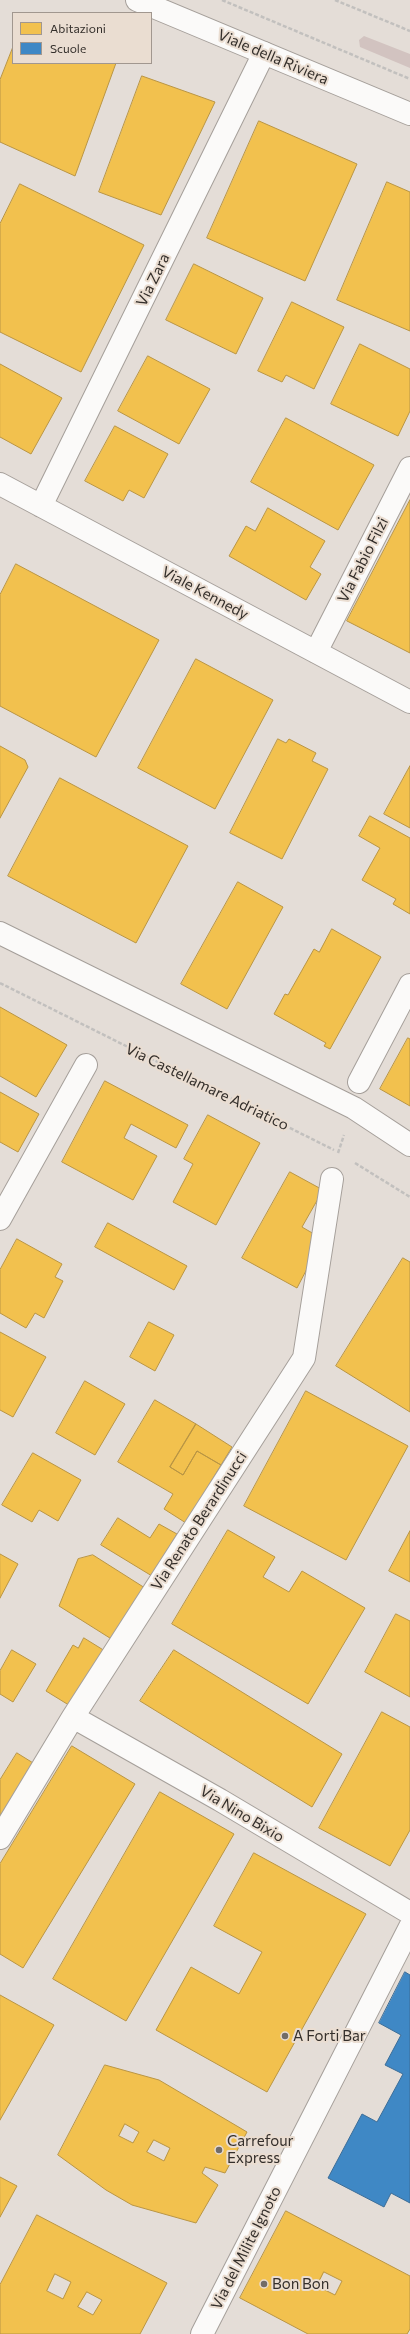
<!DOCTYPE html>
<html>
<head>
<meta charset="utf-8">
<style>
	body { margin:0 }
	#map { position:relative; width:410px; height:2334px; overflow:hidden; background:#e4ddd7; font-family:Commissioner,sans-serif }
	canvas { display:block }
	.legend { position:absolute; left:12px; top:12px; width:140px; height:52px; box-sizing:border-box; background:#eaddd1; border:1px solid #a1978f; margin:0; padding:5px 7px; list-style:none; font-size:12px; color:#342f2b }
	.legend li { display:flex; align-items:center; gap:8px; height:20px }
	.legend b { width:20px; border:1px solid #a1978f }
</style>
</head>
<body>
<div id="map">
<canvas width="410" height="2334"></canvas>
<ul class="legend">
<li><b style="height:11px;background:#f2c14e"></b>Abitazioni</li>
<li><b style="height:11px;background:#3f88c5"></b>Scuole</li>
</ul>
</div>
<script>
const ctx = document.querySelector('canvas').getContext('2d');
ctx.lineJoin = 'round';
function fill(path, color) {
  ctx.fillStyle = color;
  ctx.fill(path, 'evenodd');
}
function stroke(path, color, width, dash) {
  ctx.strokeStyle = color;
  ctx.lineWidth = width;
  ctx.lineCap = dash ? 'butt' : 'round';
  ctx.setLineDash(dash || []);
  ctx.stroke(path);
}
function label(font, color, halo, rows, align = 'center') {
  ctx.font = font + ' Commissioner,sans-serif';
  ctx.lineWidth = 4;
  ctx.setLineDash([]);
  ctx.textBaseline = 'middle';
  ctx.strokeStyle = halo;
  ctx.fillStyle = color;
  for (const [text, x, y, turn = 0] of rows) {
    ctx.save();
    ctx.translate(x, y);
    ctx.rotate((+turn || 0) * Math.PI / 180);
    ctx.textAlign = isNaN(turn) ? turn : align;
    if (halo) ctx.strokeText(text, 0, 0);
    ctx.fillText(text, 0, 0);
    ctx.restore();
  }
}
fill(new Path2D(`
	M364,36L410,54V68L360,47L359,40Z`), '#d2c3c0');
const homes = new Path2D(`
	M13,47V63H116L75,176L0,142V80Z
	M142,76L215,102L161,215L99,192Z
	M259,121L357,164L305,281L207,238Z
	M387,182L410,192V331L337,300Z
	M20,184L144,245L81,372L0,332V224Z
	M194,264L263,298L236,354L166,320Z
	M292,302L344,327L314,389L286,375L282,382L258,371Z
	M360,344L410,369V411L398,436L331,404Z
	M148,356L210,389L179,444L118,411Z
	M0,364L62,398L31,454L0,437Z
	M286,418L374,465L338,530L251,482Z
	M115,426L168,454L144,498L129,490L123,501L85,481Z
	M410,500V653L347,621Z
	M268,508L325,541L310,567L321,574L306,600L229,556L246,526L255,531Z
	M16,564L159,640L96,757L0,706V595Z
	M196,659L273,700L215,809L138,768Z
	M278,739L286,743L289,739L316,753L312,761L328,769L282,859L230,833Z
	M0,746L25,760L28,767L0,818Z
	M410,766V828L384,814Z
	M60,778L188,846L136,943L8,876Z
	M370,816L410,838V914L393,904L396,899L362,880L380,848L359,836Z
	M238,882L283,907L227,1009L181,984Z
	M332,929L381,957L330,1049L324,1046L326,1043L274,1014L285,994L288,995L314,949L319,952Z
	M0,1007L67,1045L36,1097L0,1076Z
	M408,1038L410,1039V1106L380,1089Z
	M105,1081L188,1125L176,1148L131,1124L124,1138L157,1156L133,1200L62,1162Z
	M0,1092L39,1114L18,1152L0,1142Z
	M208,1115L260,1143L216,1225L173,1202L193,1164L184,1159Z
	M290,1172L323,1190L302,1227L314,1234L310,1263L297,1288L242,1258Z
	M108,1223L187,1266L174,1290L95,1247Z
	M17,1239L62,1264L55,1277L63,1281L44,1318L35,1313L26,1328L0,1313V1270Z
	M403,1258L410,1262V1412L336,1366Z
	M149,1322L174,1335L155,1371L130,1357Z
	M0,1332L46,1357L13,1417L0,1410Z
	M85,1381L125,1404L95,1455L56,1433Z
	M306,1391L408,1446L346,1560L244,1506Z
	M155,1400L196,1424L170,1467L183,1475L197,1451L221,1465L186,1523L164,1509L173,1494L118,1462Z
	M196,1424L232,1447L221,1465L197,1451L183,1475L170,1467Z
	M33,1453L81,1480L58,1521L39,1510L32,1522L2,1505Z
	M118,1518L150,1538L159,1524L177,1534L152,1576L101,1545Z
	M228,1530L275,1557L263,1577L289,1592L302,1571L365,1608L308,1704L172,1624Z
	M410,1531V1582L389,1571Z
	M0,1554L18,1564L0,1598Z
	M93,1555L145,1588L113,1640L59,1606L78,1559Z
	M396,1614L410,1621V1697L365,1672Z
	M84,1638L105,1651L72,1707L46,1691L73,1645L78,1648Z
	M12,1650L36,1664L13,1702L0,1694V1671Z
	M174,1650L342,1754L312,1807L140,1701Z
	M382,1712L410,1727V1830L390,1866L319,1828Z
	M72,1746L135,1784L23,1968L0,1954V1864Z
	M17,1753L38,1766L0,1826V1780Z
	M160,1792L234,1834L126,2021L53,1979Z
	M254,1853L366,1914L267,2092L156,2030L191,1967L239,1994L262,1952L214,1926Z
	M0,1995L54,2025L0,2120Z
	M105,2065L159,2080L247,2132L225,2173L205,2167L202,2173L218,2185L196,2223L132,2205L106,2190L58,2155ZM125,2124L139,2132L133,2143L119,2136ZM154,2140L170,2148L164,2161L147,2152Z
	M0,2177L17,2186L0,2217Z
	M286,2211L410,2276V2329L407,2334H308L240,2298ZM324,2272L342,2281L335,2295L317,2286Z
	M37,2215L167,2283L140,2334H0V2285ZM55,2274L71,2282L63,2299L47,2291ZM87,2292L102,2300L93,2315L78,2307Z`);
fill(homes, '#f2c14e');
stroke(homes, '#b99544', 1);
const schools = new Path2D(`
	M405,1972L410,1975V2203L391,2193L384,2207L328,2178L362,2114L377,2122L403,2074L385,2065L401,2035L379,2023Z`);
fill(schools, '#3f88c5');
stroke(schools, '#3c6d97', 1);
const street = new Path2D(`
	M0,484L410,702
	M41,506L264,53
	M316,652L410,468
	M0,933L354,1108L410,1145
	M359,1082L410,985
	M0,1219L86,1065
	M73,1717L220,1800L410,1913
	M0,1838L73,1717L304,1358L332,1179
	M202,2334L410,1927`);
const secondary = new Path2D(`
	M137,0L410,114`);
stroke(street, '#a59f9a', 24);
stroke(secondary, '#a59f9a', 24);
stroke(new Path2D(`
	M222,0L410,79
	M335,0L410,31
	M0,983L334,1150
	M338,1153L344,1135
	M355,1163L410,1197`), '#c2c0be', 2.5, [4, 2]);
stroke(street, '#fbfaf9', 22);
stroke(secondary, '#fbfaf9', 22);
for (const [x, y, r, color] of [
	[285,2036,4,"#726c67"],
	[219,2150,4,"#726c67"],
	[264,2284,4,"#726c67"]
]) {
  const dot = new Path2D();
  dot.arc(x, y, r, 0, 2 * Math.PI);
  ctx.fillStyle = color;
  ctx.fill(dot);
  stroke(dot, '#eaddd1', 1.5);
}
label('15px', '#342f2b', '#eaddd1', [
	["Viale della Riviera",273,57,23],
	["Via Zara",153,280,-64],
	["Via Fabio Filzi",363,560,-63],
	["Viale Kennedy",205,593,28],
	["Via Castellamare Adriatico",207,1087,26],
	["Via Renato Berardinucci",199,1521,-57],
	["Via Nino Bixio",242,1814,31],
	["Via del Milite Ignoto",246,2248,-63]
]);
label('15px', '#342f2b', '#eaddd1', [
	["A Forti Bar",293,2036],
	["Carrefour",227,2141],
	["Express",227,2158],
	["Bon Bon",272,2284]
], 'left');
</script>
</body>
</html>
